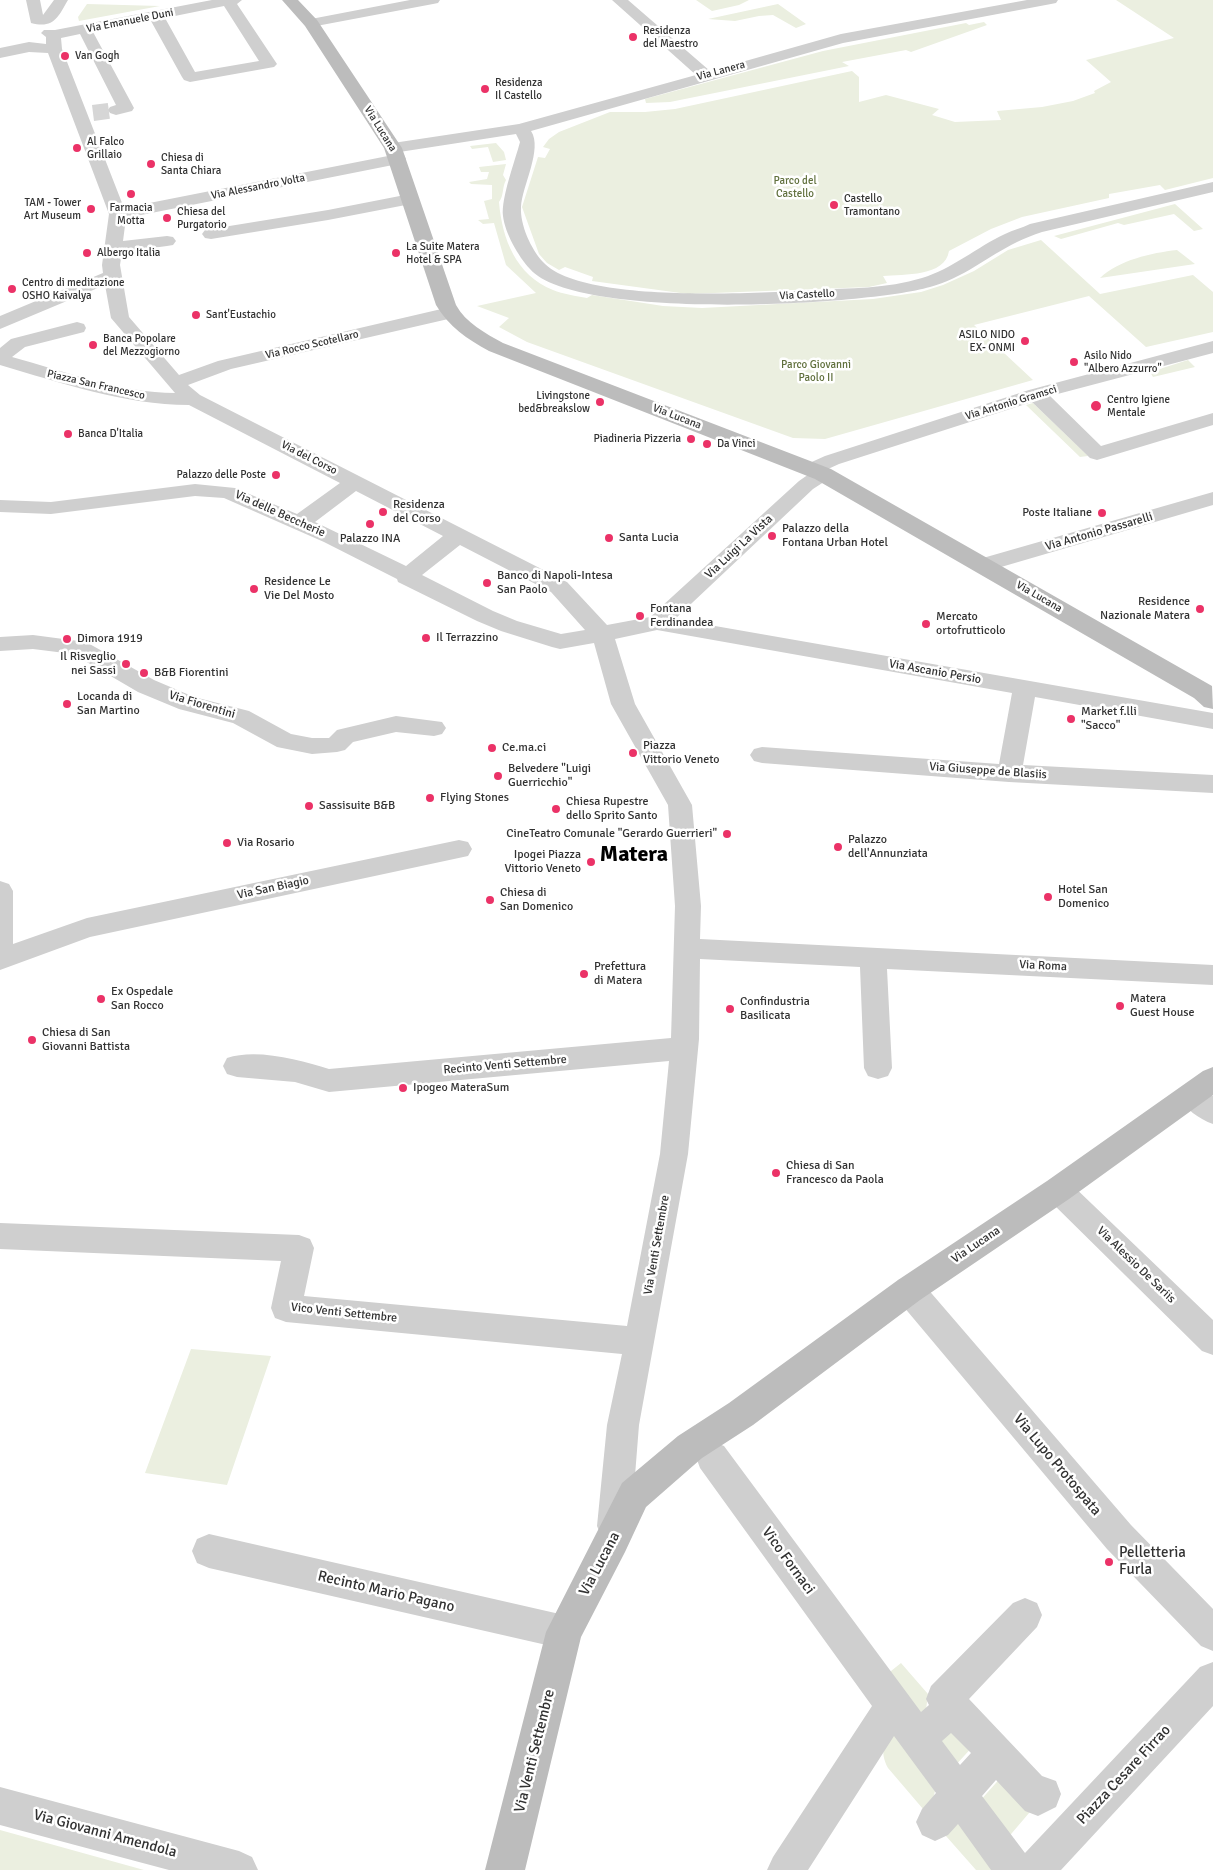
<!DOCTYPE html>
<html>
<head>
<meta charset="utf-8">
<style>
	body { margin:0 }
	canvas { display:block; background:#fff }
</style>
</head>
<body>
<canvas width="1213" height="1870"></canvas>
<script>
const ctx = document.querySelector('canvas').getContext('2d');
ctx.lineJoin = 'round';
function fill(path, color) {
  ctx.fillStyle = color;
  ctx.fill(path, 'evenodd');
}
function stroke(path, color, width, dash) {
  ctx.strokeStyle = color;
  ctx.lineWidth = width;
  ctx.lineCap = dash ? 'butt' : 'round';
  ctx.setLineDash(dash || []);
  ctx.stroke(path);
}
function label(font, color, halo, rows, align = 'center') {
  ctx.font = font + ' Signika,sans-serif';
  ctx.lineWidth = 5;
  ctx.setLineDash([]);
  ctx.textBaseline = 'middle';
  ctx.strokeStyle = halo;
  ctx.fillStyle = color;
  for (const [text, x, y, turn = 0] of rows) {
    ctx.save();
    ctx.translate(x, y);
    ctx.rotate((+turn || 0) * Math.PI / 180);
    ctx.textAlign = isNaN(turn) ? turn : align;
    if (halo) ctx.strokeText(text, 0, 0);
    ctx.fillText(text, 0, 0);
    ctx.restore();
  }
}
fill(new Path2D(`
	M696,0H749L739,5L712,11Z
	M1116,0H1213V178L1165,190L1160,185L1109,194V198L1022,217L991,229L949,251C945,277 904,274 883,276L887,283L869,287L688,294L592,281L593,277L565,267L559,270L547,263L539,254L522,207L538,157L545,158L550,149L543,147L549,139L559,132L610,112H645L675,109L852,71L859,77V102L886,95L939,109L932,115L955,122L1001,120L997,111L1042,107L1073,101L1095,93L1094,91L1111,82L1086,60L1174,38Z
	M87,4L160,6L79,21L78,17Z
	M778,4L806,24L796,28L773,15L759,16L735,21L708,19Z
	M984,22L987,25L911,52L906,50L842,62L849,66L670,102L646,103L645,99L823,51L966,23L969,25Z
	M496,143L504,152L506,160L493,162L488,147L472,149L470,146Z
	M506,164L503,175L506,180C502,187 504,196 499,202C502,239 516,275 553,290C563,294 576,296 587,298L592,295L663,306L702,308L873,299L921,292L943,285L974,271L1008,250L1041,240L1100,294L1193,275L1213,292V332L1146,347L1089,296L974,325L1033,380L825,439L793,438L527,342L499,327L509,318L477,306L536,293L506,265L494,223L483,224L478,220L489,219L484,201L492,199V185L471,184L469,182L487,179L489,172H481L479,167Z
	M1175,204L1203,229L1194,231L1174,214L1124,225L1118,223L1061,239L1054,236Z
	M1177,250L1195,264L1100,278C1119,260 1151,253 1177,250Z
	M1188,360L1195,367L1153,377L1150,372Z
	M1033,403L1088,456L1080,457L1026,405Z
	M191,1349L271,1356L227,1485L145,1473Z
	M901,1663L928,1694L926,1710L921,1721L886,1675Z
	M951,1716L976,1743L953,1768L931,1737Z
	M891,1727L935,1791L929,1816L888,1768C879,1751 885,1744 891,1727Z
	M1004,1774L1035,1806L1006,1840L978,1803Z
	M956,1818L995,1870H976L938,1827Z
	M0,1830L144,1870H0Z`), '#ebefe0');
stroke(new Path2D(`
	M93,113L116,110`), '#d6d6d6', 16, [16, 8]);
fill(new Path2D(`
	M26,0H40L43,15L54,0H68C58,17 54,29 31,23Z
	M212,0H242L237,4L277,64L274,67L190,82L184,80L182,77L151,21L93,32L134,108L132,111L116,115L110,113L108,110L110,107L116,105L80,34L61,38L62,49L124,208L398,154L404,155L406,159L404,163L398,164L126,218L123,241L167,236L173,237L176,241L173,245L167,246L122,252L120,265L129,317L179,375L218,361L450,307L457,309L459,313L457,317L231,369L188,385L200,395L567,582L607,625L650,617L799,481L809,474L805,473L802,469L805,465L825,456L1029,390L1213,341V353L1050,396L1101,446L1213,413V425L1097,460L1090,458L1032,402L839,464L828,469L833,474L830,478L813,489L675,619L1213,713V729L1035,697L1023,765L1213,775V793L1009,782L762,763L754,761L750,755L754,749L762,747L999,764L1012,693L657,630L615,639L635,704L692,805L701,906L700,939L1213,965V985L887,969L892,1068L888,1076L878,1079L868,1076L864,1068L860,967L700,959L699,1039L688,1154L639,1425L631,1526L626,1538L614,1542L602,1538L597,1526L607,1425L622,1354L286,1322L275,1318L271,1308L281,1261L0,1249V1223L299,1235L310,1239L314,1248L304,1296L627,1326L660,1154L669,1061L329,1092L295,1082L237,1077L227,1074L223,1066L227,1058C256,1048 301,1060 329,1069L671,1038L675,906L668,805L611,704L594,643L560,649L552,647L501,631L477,621L398,582L397,579L324,542L224,498L195,496L51,514L0,512V500L51,502L195,484L235,488L297,514L340,483L189,405C124,405 62,383 0,365V348L11,339L77,322L84,324L86,328L84,332L25,347L12,357C63,371 122,393 175,393L111,318L105,285L0,329V316L103,273L102,265L109,214L48,53L29,52L0,58V48L29,42L46,44V37L41,33L44,30H55ZM224,6L259,61L195,72L165,18ZM356,491L443,536L406,566L315,522ZM460,545L551,592L585,630L561,634L517,621L493,611L422,575Z
	M410,0H440L438,3L433,4L311,27L306,26L304,23L306,20L311,19Z
	M612,0H628L710,71L841,34L1027,0H1058L1056,3L1051,4L843,43L531,131C543,149 522,186 521,207C520,225 531,249 543,262C581,304 758,293 813,290C849,288 887,289 922,278C952,269 977,247 1005,234C1013,230 1022,228 1030,224L1213,182V192L1042,232C1033,235 1025,238 1017,242C988,256 962,279 930,287C864,306 575,321 530,269C518,256 505,233 503,216C501,198 515,161 520,142L516,134L393,153L387,152L385,148L387,144L393,143L519,124L696,75Z
	M410,194L416,195L419,199L416,203L328,220L211,239L205,238L202,234L205,230L211,229L328,210Z
	M1213,492V505L984,572L976,570L973,565L976,560Z
	M33,635L86,642L154,680L194,697L249,711L291,734L312,738H329L337,730L396,716L442,722L446,728L442,734L434,736L396,732L353,742L345,750L337,752L312,754L277,747L233,723L179,709L138,692L73,654L33,649L0,651V637Z
	M459,840L468,842L472,849L468,856L90,937L0,970V881L9,884L13,891V944L87,918Z
	M1192,1083L1202,1087L1213,1096V1124C1199,1119 1185,1109 1178,1095L1182,1087Z
	M1058,1177L1068,1181L1213,1320V1355L1202,1351L1048,1199L1043,1190L1048,1181Z
	M909,1276L920,1280L1131,1525L1213,1609V1651L1201,1646L1107,1549L898,1300L894,1290L898,1280Z
	M712,1441L724,1446L921,1712L929,1705L926,1699L931,1686L1013,1603L1025,1598L1037,1603L1042,1615L1037,1627L969,1699L1042,1776L1056,1781L1061,1794L1056,1807L1038,1816L1025,1811L996,1780L982,1796L1025,1853L1200,1667L1213,1662V1706L1061,1870H991L958,1824L948,1835L935,1841L922,1835L916,1822L922,1809L936,1793L894,1736L808,1870H767L773,1857L872,1706L700,1468L696,1457L700,1446ZM951,1733L971,1753L960,1765L942,1741Z
	M209,1534L564,1615L576,1620L581,1632L576,1644L564,1649L209,1568L197,1563L192,1551L197,1539Z
	M0,1787L239,1851L252,1857L258,1870H169L0,1825Z`), '#cfcfcf');
fill(new Path2D(`
	M282,0H298L317,20L402,148L456,305C466,323 485,333 503,343L831,469L1212,686L1213,709L1204,707L1194,698L815,479L489,351C467,339 449,327 436,305L384,148L305,26Z
	M1213,1067V1095L1069,1199L920,1300L753,1425L702,1458L646,1507L625,1552L581,1637L525,1870H485L546,1632L622,1483L678,1436L729,1403L898,1280L1047,1181L1203,1071Z`), '#bcbcbc');
for (const [x, y, r, color] of [
	[633,37,5,"#eb3267"],
	[65,56,5,"#eb3267"],
	[485,89,5,"#eb3267"],
	[77,148,5,"#eb3267"],
	[151,164,5,"#eb3267"],
	[131,194,5,"#eb3267"],
	[834,205,5,"#eb3267"],
	[91,209,5,"#eb3267"],
	[167,218,5,"#eb3267"],
	[87,253,5,"#eb3267"],
	[396,253,5,"#eb3267"],
	[12,289,5,"#eb3267"],
	[196,315,5,"#eb3267"],
	[1025,341,5,"#eb3267"],
	[93,345,5,"#eb3267"],
	[1074,362,5,"#eb3267"],
	[600,402,5,"#eb3267"],
	[1096,406,6,"#eb3267"],
	[68,434,5,"#eb3267"],
	[691,439,5,"#eb3267"],
	[707,444,5,"#eb3267"],
	[276,475,5,"#eb3267"],
	[383,512,5,"#eb3267"],
	[1102,513,5,"#eb3267"],
	[370,524,5,"#eb3267"],
	[772,536,5,"#eb3267"],
	[609,538,5,"#eb3267"],
	[487,583,5,"#eb3267"],
	[254,589,5,"#eb3267"],
	[1200,609,5,"#eb3267"],
	[640,616,5,"#eb3267"],
	[926,624,5,"#eb3267"],
	[426,638,5,"#eb3267"],
	[67,639,5,"#eb3267"],
	[126,664,5,"#eb3267"],
	[144,673,5,"#eb3267"],
	[67,704,5,"#eb3267"],
	[1071,719,5,"#eb3267"],
	[492,748,5,"#eb3267"],
	[633,753,5,"#eb3267"],
	[498,776,5,"#eb3267"],
	[430,798,5,"#eb3267"],
	[309,806,5,"#eb3267"],
	[556,809,5,"#eb3267"],
	[727,834,5,"#eb3267"],
	[227,843,5,"#eb3267"],
	[838,847,5,"#eb3267"],
	[591,862,5,"#eb3267"],
	[1048,897,5,"#eb3267"],
	[490,900,5,"#eb3267"],
	[584,974,5,"#eb3267"],
	[101,999,5,"#eb3267"],
	[1120,1006,5,"#eb3267"],
	[730,1009,5,"#eb3267"],
	[32,1040,5,"#eb3267"],
	[403,1088,5,"#eb3267"],
	[776,1173,5,"#eb3267"],
	[1109,1562,5,"#eb3267"]
]) {
  const dot = new Path2D();
  dot.arc(x, y, r, 0, 2 * Math.PI);
  ctx.fillStyle = color;
  ctx.fill(dot);
  stroke(dot, '#fff', 2);
}
label('11px', '#323232', '#fff', [
	["Via Emanuele Duni",130,21,-11],
	["Via Lanera",721,71,-15],
	["Via Lucana",380,129,58],
	["Via Alessandro Volta",258,187,-11],
	["Via Castello",807,295,-3],
	["Via Rocco Scotellaro",312,345,-13],
	["Piazza San Francesco",96,385,13],
	["Via Antonio Gramsci",1011,403,-17],
	["Via Lucana",677,417,21],
	["Via del Corso",309,458,27],
	["Via Lucana",1039,597,30]
]);
label('11px', '#323232', '#fff', [
	["Residenza",643,31],
	["del Maestro",643,44],
	["Van Gogh",75,56],
	["Residenza",495,83],
	["Il Castello",495,96],
	["Al Falco",87,142],
	["Grillaio",87,155],
	["Chiesa di",161,158],
	["Santa Chiara",161,171],
	["Castello",844,199],
	["Tramontano",844,212],
	["TAM - Tower",81,203,"right"],
	["Art Museum",81,216,"right"],
	["Farmacia",131,208,"center"],
	["Motta",131,221,"center"],
	["Chiesa del",177,212],
	["Purgatorio",177,225],
	["La Suite Matera",406,247],
	["Hotel & SPA",406,260],
	["Albergo Italia",97,253],
	["Centro di meditazione",22,283],
	["OSHO Kaivalya",22,296],
	["Sant'Eustachio",206,315],
	["ASILO NIDO",1015,335,"right"],
	["EX- ONMI",1015,348,"right"],
	["Banca Popolare",103,339],
	["del Mezzogiorno",103,352],
	["Asilo Nido",1084,356],
	["\"Albero Azzurro\"",1084,369],
	["Livingstone",590,396,"right"],
	["bed&breakslow",590,409,"right"],
	["Centro Igiene",1107,400],
	["Mentale",1107,413],
	["Banca D'Italia",78,434],
	["Piadineria Pizzeria",681,439,"right"],
	["Da Vinci",717,444],
	["Palazzo delle Poste",266,475,"right"]
], 'left');
label('11px', '#60703d', '#fff', [
	["Parco del",795,181],
	["Castello",795,194],
	["Parco Giovanni",816,365],
	["Paolo II",816,378]
]);
label('12px', '#323232', '#fff', [
	["Residenza",393,505],
	["del Corso",393,519],
	["Poste Italiane",1092,513,"right"],
	["Palazzo della",782,529],
	["Fontana Urban Hotel",782,543],
	["Santa Lucia",619,538],
	["Palazzo INA",370,539,"center"],
	["Banco di Napoli-Intesa",497,576],
	["San Paolo",497,590],
	["Residence Le",264,582],
	["Vie Del Mosto",264,596],
	["Residence",1190,602,"right"],
	["Nazionale Matera",1190,616,"right"],
	["Fontana",650,609],
	["Ferdinandea",650,623],
	["Mercato",936,617],
	["ortofrutticolo",936,631],
	["Il Terrazzino",436,638],
	["Dimora 1919",77,639],
	["Il Risveglio",116,657,"right"],
	["nei Sassi",116,671,"right"],
	["B&B Fiorentini",154,673],
	["Locanda di",77,697],
	["San Martino",77,711],
	["Market f.lli",1081,712],
	["\"Sacco\"",1081,726],
	["Piazza",643,746],
	["Vittorio Veneto",643,760],
	["Ce.ma.ci",502,748],
	["Belvedere \"Luigi",508,769],
	["Guerricchio\"",508,783],
	["Flying Stones",440,798],
	["Chiesa Rupestre",566,802],
	["dello Sprito Santo",566,816],
	["Sassisuite B&B",319,806],
	["CineTeatro Comunale \"Gerardo Guerrieri\"",717,834,"right"],
	["Palazzo",848,840],
	["dell'Annunziata",848,854],
	["Via Rosario",237,843],
	["Ipogei Piazza",581,855,"right"],
	["Vittorio Veneto",581,869,"right"],
	["Hotel San",1058,890],
	["Domenico",1058,904],
	["Chiesa di",500,893],
	["San Domenico",500,907],
	["Prefettura",594,967],
	["di Matera",594,981],
	["Ex Ospedale",111,992],
	["San Rocco",111,1006],
	["Matera",1130,999],
	["Guest House",1130,1013],
	["Confindustria",740,1002],
	["Basilicata",740,1016],
	["Chiesa di San",42,1033],
	["Giovanni Battista",42,1047],
	["Ipogeo MateraSum",413,1088],
	["Chiesa di San",786,1166],
	["Francesco da Paola",786,1180]
], 'left');
label('12px', '#323232', '#fff', [
	["Via delle Beccherie",280,514,24],
	["Via Antonio Passarelli",1099,532,-16],
	["Via Luigi La Vista",739,547,-43],
	["Via Ascanio Persio",935,672,10],
	["Via Fiorentini",202,705,17],
	["Via Giuseppe de Blasiis",988,771,4],
	["Via San Biagio",273,888,-12],
	["Via Roma",1043,966,3],
	["Recinto Venti Settembre",505,1065,-5],
	["Via Venti Settembre",657,1245,-80],
	["Via Lucana",976,1245,-34],
	["Via Alessio De Sariis",1136,1265,44],
	["Vico Venti Settembre",344,1313,6]
]);
label('15px', '#323232', '#fff', [
	["Via Lupo Protospata",1057,1465,50],
	["Vico Fornaci",788,1561,54],
	["Via Lucana",600,1564,-62],
	["Recinto Mario Pagano",386,1592,13],
	["Via Venti Settembre",535,1751,-76],
	["Piazza Cesare Firrao",1124,1775,-47],
	["Via Giovanni Amendola",105,1834,15]
]);
label('15px', '#323232', '#fff', [
	["Pelletteria",1119,1553],
	["Furla",1119,1570]
], 'left');
label('bold 22px', '#000', '#fff', [
	["Matera",634,855]
]);
</script>
</body>
</html>
